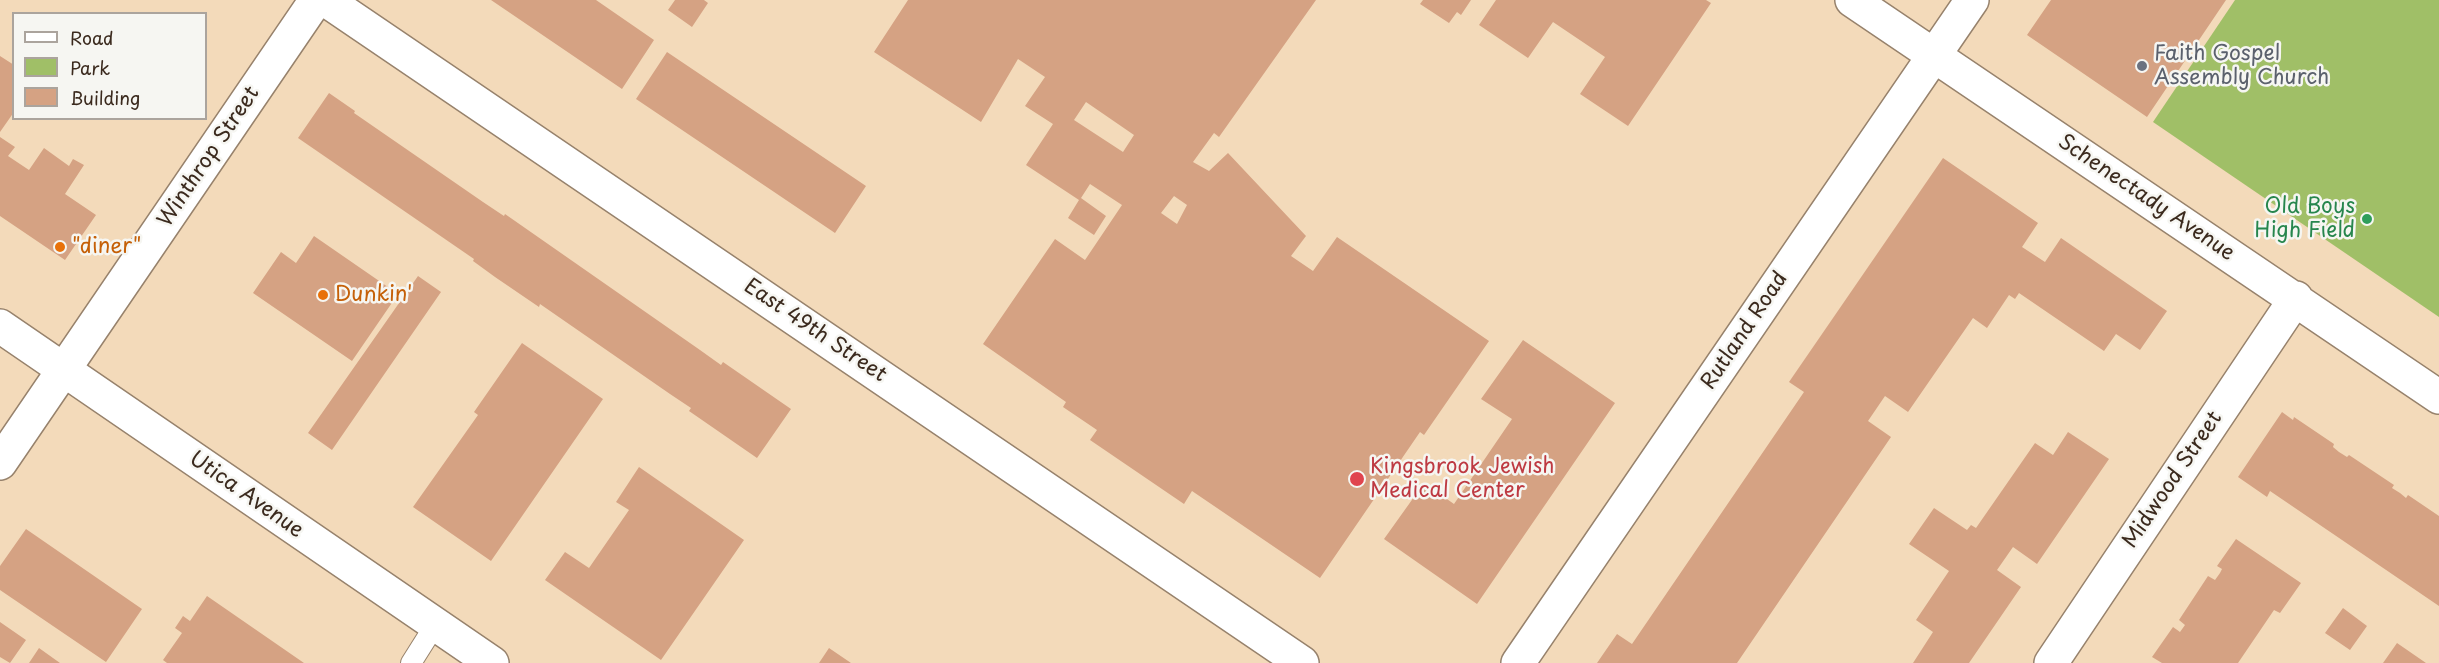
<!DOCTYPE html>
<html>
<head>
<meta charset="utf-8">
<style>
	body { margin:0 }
	#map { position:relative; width:2439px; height:663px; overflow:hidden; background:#f3daba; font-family:"Playpen Sans",sans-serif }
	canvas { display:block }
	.legend { position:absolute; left:12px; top:12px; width:195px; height:108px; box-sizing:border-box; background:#f6f6f2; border:2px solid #aba49d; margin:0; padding:8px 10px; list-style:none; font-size:18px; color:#3b2a1e }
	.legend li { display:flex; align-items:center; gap:12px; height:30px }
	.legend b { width:30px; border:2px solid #aba49d }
</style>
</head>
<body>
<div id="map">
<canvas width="2439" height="663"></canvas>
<ul class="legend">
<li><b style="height:8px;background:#fff"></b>Road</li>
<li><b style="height:16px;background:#a0bf67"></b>Park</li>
<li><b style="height:16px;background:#d5a283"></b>Building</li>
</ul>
</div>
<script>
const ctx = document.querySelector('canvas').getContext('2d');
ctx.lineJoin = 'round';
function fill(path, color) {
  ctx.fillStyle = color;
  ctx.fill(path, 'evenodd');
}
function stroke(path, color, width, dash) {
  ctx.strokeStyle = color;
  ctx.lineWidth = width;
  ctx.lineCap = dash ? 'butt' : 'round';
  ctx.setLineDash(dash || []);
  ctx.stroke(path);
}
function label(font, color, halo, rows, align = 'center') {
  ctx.font = font + ' "Playpen Sans",sans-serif';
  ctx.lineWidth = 5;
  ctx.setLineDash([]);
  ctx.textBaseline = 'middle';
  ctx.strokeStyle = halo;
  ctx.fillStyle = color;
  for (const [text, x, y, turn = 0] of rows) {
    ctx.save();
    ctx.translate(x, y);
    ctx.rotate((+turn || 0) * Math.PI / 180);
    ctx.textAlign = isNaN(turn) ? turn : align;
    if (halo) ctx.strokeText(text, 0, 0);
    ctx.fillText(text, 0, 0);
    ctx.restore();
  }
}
fill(new Path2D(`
	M2235,0H2439V317L2153,122Z`), '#a0bf67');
fill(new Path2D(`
	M491,0H596L654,40L622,89Z
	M675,0H704L708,3L692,27L668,10Z
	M908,0H1316L1219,137L1214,133L1193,162L1209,171L1228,153L1306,236L1291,256L1313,271L1337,237L1489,341L1424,435L1420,432L1320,578L1192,491L1184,504L1090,440L1097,430L1063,407L1066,402L983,344L1055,239L1085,260L1122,205L1090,184L1081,198L1106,216L1094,235L1068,218L1079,200L1026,165L1053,124L1025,106L1045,77L1018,59L981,122L874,52ZM1086,102L1134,135L1123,152L1074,120ZM1174,196L1187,205L1177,224L1161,213Z
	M1423,0H1471L1461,15L1457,12L1449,23L1420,4Z
	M1496,0H1706L1711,3L1628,126L1580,94L1605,57L1553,22L1528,58L1479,25Z
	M2051,0H2226L2147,117L2027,35Z
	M667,52L866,186L835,233L636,99Z
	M0,56L14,65V112L0,132Z
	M329,93L355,111L354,113L483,202L504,216L505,214L700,350L721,365L723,362L791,409L757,458L689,411L691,408L670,394L540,304L539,307L495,277L473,261L474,259L298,138Z
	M0,137L15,147L8,156L29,170L44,148L69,166L73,159L84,165L65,194L96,215L65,260L0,216Z
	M1943,158L2038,223L2022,247L2045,262L2061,238L2167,311L2140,350L2116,334L2104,351L2019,293L2015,299L2009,295L1987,328L1973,318L1908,412L1885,396L1868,421L1891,437L1737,663H1597L1617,634L1632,644L1804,392L1789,382Z
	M314,236L398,294L352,361L253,293L281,252L296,263Z
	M418,276L441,292L332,450L308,433Z
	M1523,340L1615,403L1477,604L1384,539L1424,483L1454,504L1512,419L1481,399Z
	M522,343L603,399L491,561L413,507L478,415L474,412Z
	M2282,412L2293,420L2294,417L2334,444L2333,447L2339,452L2347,457L2349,455L2394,485L2392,488L2400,493L2406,498L2408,495L2439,516V606L2270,491L2267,497L2238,477Z
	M2068,432L2109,459L2037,564L2013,547L1997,570L2021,587L1969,663H1913L1933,632L1916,620L1949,571L1909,544L1934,508L1967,530L1971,525L1976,528L2035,443L2053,455Z
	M639,467L744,540L661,660L545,580L565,552L589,568L629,510L616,502Z
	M26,529L142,609L106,662L0,590V566Z
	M2236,539L2301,583L2280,613L2274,610L2238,663H2162L2152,657L2173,627L2180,632L2185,625L2179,620L2208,576L2215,580L2220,573L2222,569L2217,566Z
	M207,596L304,663H167L163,660L182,633L175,628L183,616L190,621Z
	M2343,608L2367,626L2350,650L2325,633Z
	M0,622L26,640L10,663L0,657Z
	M2397,643L2426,663H2383Z
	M39,648L60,663H29Z
	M829,648L851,663H819Z`), '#d5a283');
const lane = new Path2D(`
	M411,663L435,625`);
const street = new Path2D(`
	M326,0L1302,663
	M1852,0L2439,397
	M0,463L316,0
	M1518,663L1972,0
	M2051,663L2296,298`);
const secondary = new Path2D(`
	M0,326L492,663`);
stroke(lane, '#97826c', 22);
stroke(street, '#97826c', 36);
stroke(secondary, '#97826c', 36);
stroke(lane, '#fff', 20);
stroke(street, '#fff', 33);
stroke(secondary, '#fff', 33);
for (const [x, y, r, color] of [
	[2142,66,6,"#6b7280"],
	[2367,219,6,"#2e9e5b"],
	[60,247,6,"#e8710a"],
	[323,295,6,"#e8710a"],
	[1357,479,8,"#e0444e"]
]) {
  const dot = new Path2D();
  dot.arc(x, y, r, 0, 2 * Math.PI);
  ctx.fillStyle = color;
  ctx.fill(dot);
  stroke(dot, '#f6f6f2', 2);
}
label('21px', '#5b616d', '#f6f6f2', [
	["Faith Gospel",2154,54],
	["Assembly Church",2154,78]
], 'left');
label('21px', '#3b2a1e', '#f6f6f2', [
	["Winthrop Street",209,157,-56],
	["Schenectady Avenue",2146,198,34],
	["East 49th Street",815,331,34],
	["Rutland Road",1745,331,-56],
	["Midwood Street",2173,480,-56],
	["Utica Avenue",246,495,35]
]);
label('21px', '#27864d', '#f6f6f2', [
	["Old Boys",2355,207],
	["High Field",2355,231]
], 'right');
label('21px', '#c56008', '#f6f6f2', [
	["\"diner\"",72,247],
	["Dunkin'",335,295]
], 'left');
label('21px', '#be3a42', '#f6f6f2', [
	["Kingsbrook Jewish",1370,467],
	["Medical Center",1370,491]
], 'left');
</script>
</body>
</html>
